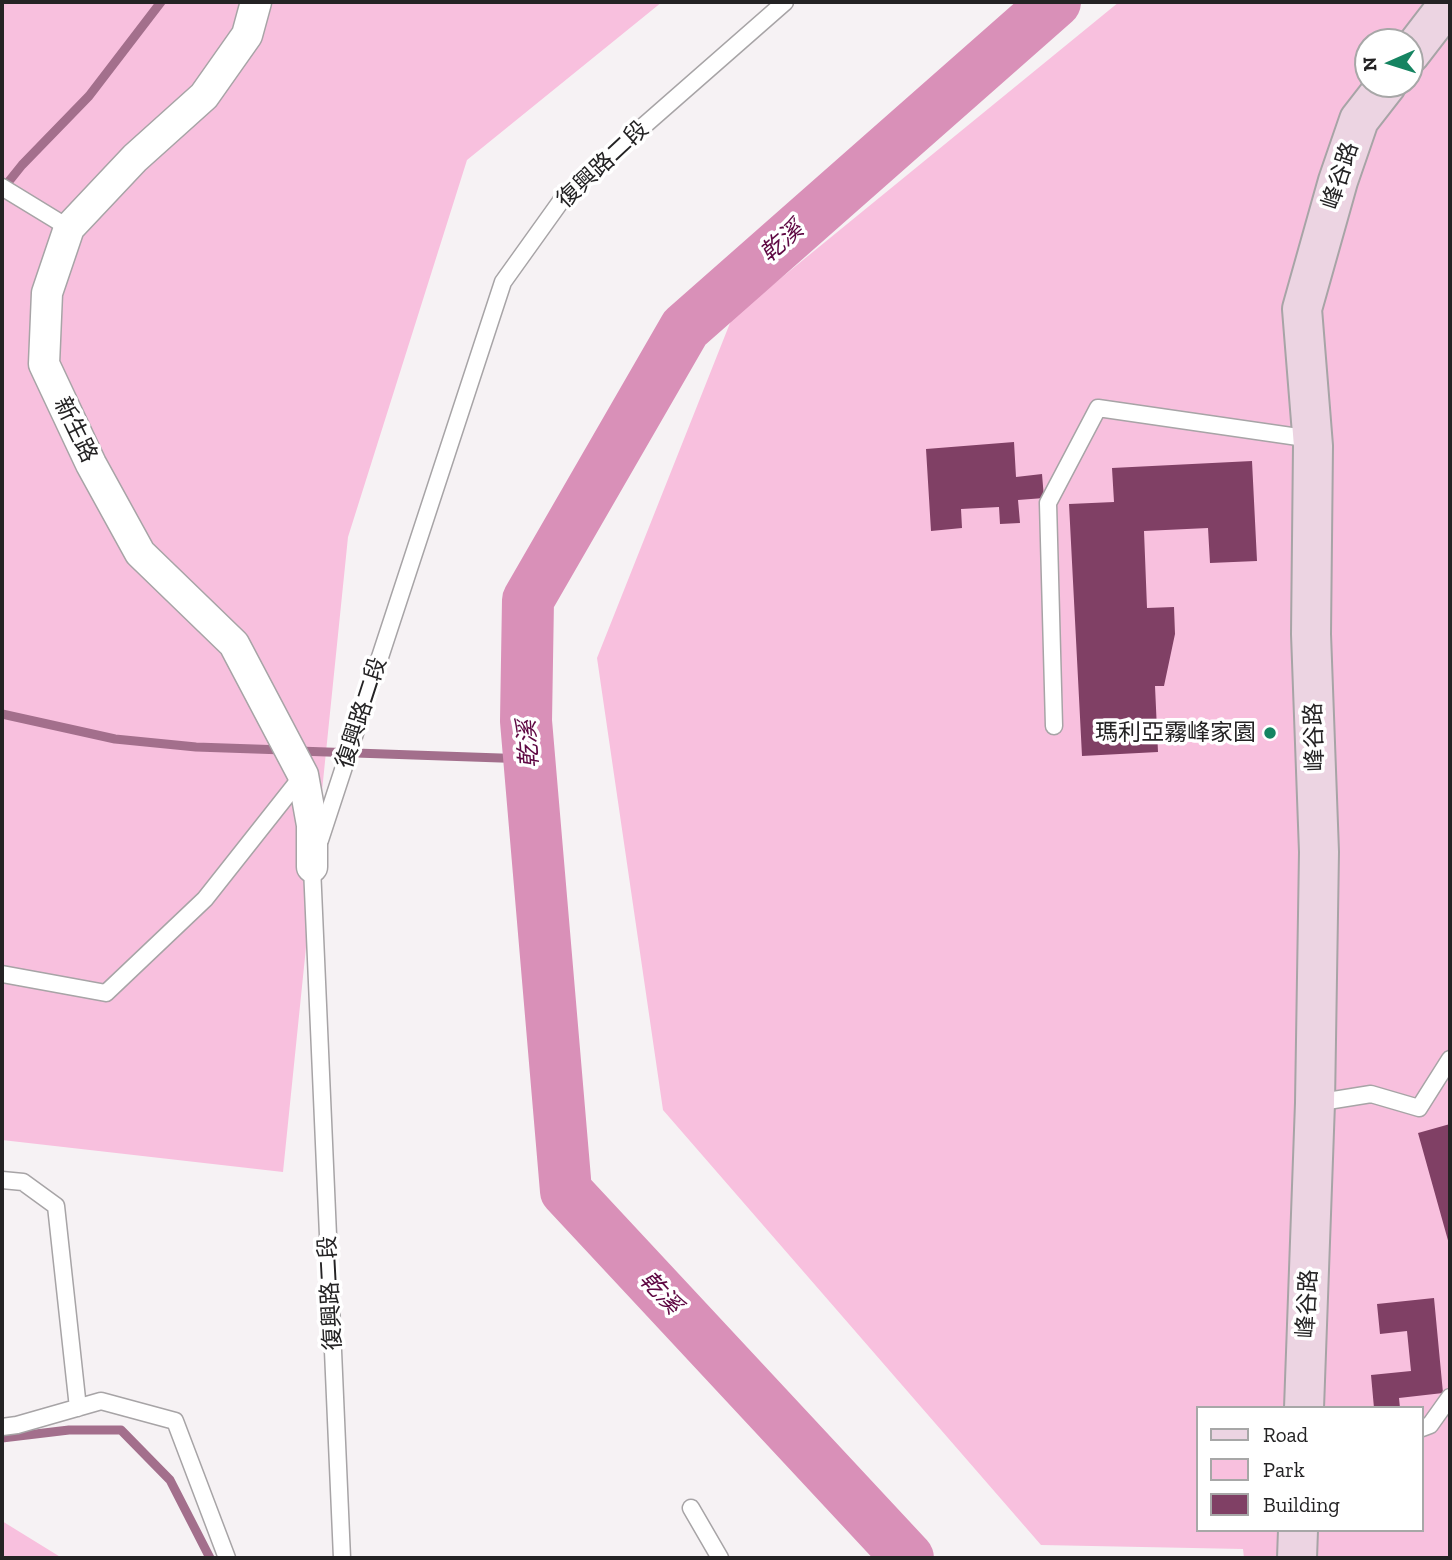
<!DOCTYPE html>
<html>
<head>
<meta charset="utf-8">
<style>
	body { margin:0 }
	#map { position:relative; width:1452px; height:1560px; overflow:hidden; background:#f6f2f4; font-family:"Zilla Slab",serif }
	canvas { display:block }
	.frame { position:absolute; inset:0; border:4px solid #242324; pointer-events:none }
	.legend { position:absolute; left:1196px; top:1406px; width:228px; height:126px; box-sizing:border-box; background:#fff; border:2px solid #a7a7a7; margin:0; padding:9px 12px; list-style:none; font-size:21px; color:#242324 }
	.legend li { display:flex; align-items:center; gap:14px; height:35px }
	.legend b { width:35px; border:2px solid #a7a7a7 }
	.north { position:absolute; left:1354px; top:28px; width:70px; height:70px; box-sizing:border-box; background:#fff; border:2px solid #a7a7a7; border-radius:50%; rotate:267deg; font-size:19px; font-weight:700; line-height:28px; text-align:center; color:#242324 }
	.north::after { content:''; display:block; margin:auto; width:24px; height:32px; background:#158461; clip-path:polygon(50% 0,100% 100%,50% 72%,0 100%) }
</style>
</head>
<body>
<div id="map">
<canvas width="1452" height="1560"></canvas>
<div class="frame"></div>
<ul class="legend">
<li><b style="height:9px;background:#ecd4e2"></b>Road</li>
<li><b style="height:19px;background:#f8c0de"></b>Park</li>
<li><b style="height:19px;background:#804065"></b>Building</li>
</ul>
<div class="north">N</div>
</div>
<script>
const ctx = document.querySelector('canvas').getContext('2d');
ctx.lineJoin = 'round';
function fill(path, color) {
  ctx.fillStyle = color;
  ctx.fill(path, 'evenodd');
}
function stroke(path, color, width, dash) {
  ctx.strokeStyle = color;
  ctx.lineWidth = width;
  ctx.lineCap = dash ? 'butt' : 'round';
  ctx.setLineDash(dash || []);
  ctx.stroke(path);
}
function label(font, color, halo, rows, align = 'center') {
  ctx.font = font + ' "Zilla Slab","Noto Sans TC",serif';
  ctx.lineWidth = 7;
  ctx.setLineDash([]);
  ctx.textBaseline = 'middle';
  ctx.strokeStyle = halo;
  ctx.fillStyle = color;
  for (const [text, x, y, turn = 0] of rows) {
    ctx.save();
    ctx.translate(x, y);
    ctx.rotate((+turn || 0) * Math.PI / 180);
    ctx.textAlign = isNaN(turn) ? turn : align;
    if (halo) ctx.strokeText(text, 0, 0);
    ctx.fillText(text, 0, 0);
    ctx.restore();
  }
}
fill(new Path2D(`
	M2,2H662L467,160L348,537L283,1172L2,1140Z
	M1119,2H1450V1558H1244L1243,1549L1041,1545L663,1110L597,658L732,318ZM1368,42H1410V84H1368ZM1198,1408H1422V1530H1198Z
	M2,1521L62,1558H2Z`), '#f8c0de');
stroke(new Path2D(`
	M2,190L22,165L89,96L161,2
	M2,714L115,739L196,747L284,750
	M298,751L529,759
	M2,1438L69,1430H121L170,1480L210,1558`), '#a36f8c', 9);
stroke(new Path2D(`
	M908,1558L566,1191L526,721L528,600L685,328L1055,2`), '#d990b8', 52);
fill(new Path2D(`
	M1014,442L1016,477L1042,474L1044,498L1018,500L1020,523L1000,524L999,507L961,509L962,528L931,531L926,449Z
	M1252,461L1257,561L1210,563L1208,528L1144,531L1147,608L1174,607L1175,634L1164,686H1155L1158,752L1082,756L1069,504L1114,502L1112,468Z
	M1450,1124V1244H1449L1418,1133Z
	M1434,1298L1443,1393L1399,1398L1400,1408H1374L1371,1375L1411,1371L1407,1331L1380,1334L1377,1304Z`), '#804065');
const lane = new Path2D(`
	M2,187L69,228
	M1054,726L1048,503L1098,408L1312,439
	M320,840L503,282L566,194L785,2
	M314,862L312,867L342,1558
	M2,974L106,993L205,899L303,775
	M1315,1103L1371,1094L1419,1108L1450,1059
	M2,1180L23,1182L56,1206L78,1408
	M2,1427L17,1425L101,1401L175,1421L227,1558
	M1422,1428L1430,1425L1450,1397
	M691,1508L720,1558`);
const street = new Path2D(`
	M256,2L247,35L204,96L135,158L69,228L47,293L44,364L91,464L140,553L234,644L303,775L312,825V867`);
const secondary = new Path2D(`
	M1410,54L1450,2
	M1304,1408L1315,1103L1319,852L1311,634L1313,446L1302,309L1338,181L1359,120L1387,84
	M1297,1558L1298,1530`);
stroke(lane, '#a7a4a6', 19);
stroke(street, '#a7a4a6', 33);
stroke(secondary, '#a7a4a6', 42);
stroke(lane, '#fff', 16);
stroke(street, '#fff', 30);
stroke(secondary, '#ecd4e2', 38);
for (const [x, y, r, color] of [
	[1270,733,7,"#158461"]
]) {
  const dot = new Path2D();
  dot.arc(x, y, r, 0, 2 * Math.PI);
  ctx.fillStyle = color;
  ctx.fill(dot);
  stroke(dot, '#fff', 2.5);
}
label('23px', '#242324', '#fff', [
	["復興路二段",603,165,-43],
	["峰谷路",1341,176,-72],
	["新生路",75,430,64],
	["復興路二段",362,713,-72],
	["峰谷路",1315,737,-92],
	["復興路二段",331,1293,-93],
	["峰谷路",1308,1304,-87]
]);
label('23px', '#242324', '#fff', [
	["瑪利亞霧峰家園",1256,733]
], 'right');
label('italic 24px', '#5f0843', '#fff', [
	["乾溪",782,242,-41],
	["乾溪",529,744,-94],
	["乾溪",660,1293,47]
]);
</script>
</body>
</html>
